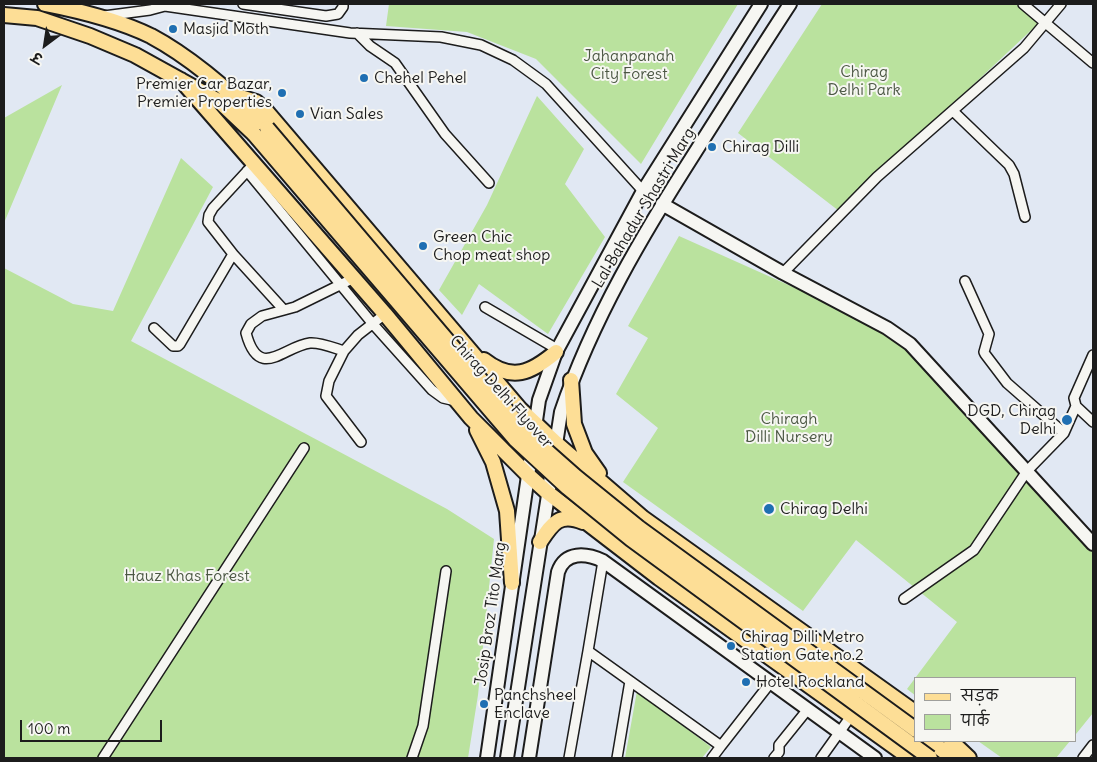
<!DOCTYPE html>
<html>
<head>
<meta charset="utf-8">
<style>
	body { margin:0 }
	#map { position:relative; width:1097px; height:762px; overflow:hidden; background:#e1e8f3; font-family:Delius,"Playpen Sans Deva",sans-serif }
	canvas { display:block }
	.frame { position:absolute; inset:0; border:5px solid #1c1c1c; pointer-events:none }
	.legend { position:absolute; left:914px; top:677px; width:162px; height:65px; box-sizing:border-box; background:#f6f6f2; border:1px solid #9f9f9c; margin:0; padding:6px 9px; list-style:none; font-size:15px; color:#1c1c1c }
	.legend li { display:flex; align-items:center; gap:10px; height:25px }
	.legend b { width:25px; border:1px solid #9f9f9c }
	.north { position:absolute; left:20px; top:20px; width:50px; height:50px; -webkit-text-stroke:4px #f6f6f2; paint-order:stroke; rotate:211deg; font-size:14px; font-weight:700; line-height:20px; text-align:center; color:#1c1c1c }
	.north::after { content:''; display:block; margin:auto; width:18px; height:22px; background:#1c1c1c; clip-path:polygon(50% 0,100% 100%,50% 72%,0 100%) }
	.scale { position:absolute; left:20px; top:720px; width:142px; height:22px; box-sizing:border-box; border:2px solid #1c1c1c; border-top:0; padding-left:6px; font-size:15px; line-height:18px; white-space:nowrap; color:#1c1c1c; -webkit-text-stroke:4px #f6f6f2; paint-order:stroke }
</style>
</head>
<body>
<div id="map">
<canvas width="1097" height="762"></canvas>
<div class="frame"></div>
<ul class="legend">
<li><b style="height:6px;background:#fdde96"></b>सड़क</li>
<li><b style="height:14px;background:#bae29e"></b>पार्क</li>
</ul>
<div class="north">उ</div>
<div class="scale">100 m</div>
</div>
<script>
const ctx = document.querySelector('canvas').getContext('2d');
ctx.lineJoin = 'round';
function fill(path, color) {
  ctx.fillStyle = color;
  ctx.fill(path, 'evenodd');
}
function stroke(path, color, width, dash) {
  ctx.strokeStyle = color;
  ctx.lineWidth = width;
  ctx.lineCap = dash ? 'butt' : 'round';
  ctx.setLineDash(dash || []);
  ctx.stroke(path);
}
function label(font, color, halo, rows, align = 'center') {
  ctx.font = font + ' Delius,sans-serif';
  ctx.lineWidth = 4;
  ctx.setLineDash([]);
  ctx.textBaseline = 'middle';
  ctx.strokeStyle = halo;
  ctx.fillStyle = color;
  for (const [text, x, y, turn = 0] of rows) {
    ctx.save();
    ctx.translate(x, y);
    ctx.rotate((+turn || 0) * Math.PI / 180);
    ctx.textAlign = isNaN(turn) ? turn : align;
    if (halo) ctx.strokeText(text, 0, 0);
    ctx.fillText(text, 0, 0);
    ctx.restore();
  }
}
fill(new Path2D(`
	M389,4H738L641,164L536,59L467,32L386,26Z
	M822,4H1019L1041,21L839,211L738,133Z
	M62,85L4,223V118Z
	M537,96L584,149L565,184L605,237L548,334L479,284L462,315L439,290L487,205Z
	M181,158L213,187L131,341L447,509L494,539L478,695L468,758H4V268L73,304L113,311Z
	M679,236L860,317L906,350L1093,551V713L1076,734V678H916V696L907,689L957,622L856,540L803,611L623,482L658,428L616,394L648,338L628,326Z
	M637,691L711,747L702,758H625Z
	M978,741H1070L1056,758H1002Z`), '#bae29e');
const street = new Path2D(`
	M243,4L326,16L338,14L343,7V4
	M1023,4L1093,63
	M104,16L150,10L165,6L350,33L441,37L481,45L513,60L546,84L643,191
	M357,33L370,46L395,63L445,134L489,183
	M953,111L1009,165L1014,174L1025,217
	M250,168L213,208L209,215L208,222L233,254L283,309
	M247,171L372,323L432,390L443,398L456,401
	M783,273L877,177L1024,48L1061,4
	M354,278L295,307L262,316L251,324L246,333C259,382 284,346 310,343C320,342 334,348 344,351L358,335L385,314
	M965,281L989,334L984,352L985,354L1007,383L1064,433
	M485,307L557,349
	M154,328L173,346H178L180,344L233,254
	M344,351L329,381L326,396L361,442
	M1076,406L1093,422
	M603,561L588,651L630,681
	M904,599L974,550L1027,471L1064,433L1076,406L1074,398L1093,355
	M103,758L304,448
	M412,758L423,726L446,571
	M569,758L588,651
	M617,758L630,681L721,746L771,682
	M712,758L721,746
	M774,758L779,752V745L808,709
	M821,758L851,716
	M1083,758L1093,745`);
const secondary = new Path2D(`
	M662,204L783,273L887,328L910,344L1093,544
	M487,758L539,400L556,352L643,191L761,4
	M507,758L561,412C593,318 643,234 696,151C727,102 758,53 790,4
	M529,758L558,572C565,551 586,553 603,561L875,758`);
const primary = new Path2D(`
	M45,4C81,11 118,20 151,36C194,59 233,94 267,128
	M4,15L37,18L90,36L135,55L220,102L254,134
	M181,80L385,314L471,418L528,475L547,492L659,578L910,758
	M234,95L256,102L267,112L520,409L556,443L643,518L916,713
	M484,360C512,382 531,373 556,352
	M571,380L574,424L585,453L599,473
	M477,430L493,462L507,511L512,583
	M540,542C552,524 559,512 583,522
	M930,741L953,758
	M951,741L969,758`);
stroke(street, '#1c1c1c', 12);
stroke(secondary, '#1c1c1c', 16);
stroke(primary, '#1c1c1c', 18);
stroke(street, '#f6f6f2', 9);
stroke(secondary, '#f6f6f2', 12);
stroke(primary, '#fdde96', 14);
const primaryBridge = new Path2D(`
	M267,128L524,431L576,477L639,528L916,730
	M254,134L515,439L567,487L631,539L930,758`);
stroke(primaryBridge, '#1c1c1c', 18, []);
stroke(primaryBridge, '#fdde96', 14);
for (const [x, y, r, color] of [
	[173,29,5,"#1f6fb2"],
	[364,78,5,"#1f6fb2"],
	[282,93,5,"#1f6fb2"],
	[300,114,5,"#1f6fb2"],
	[712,147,5,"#1f6fb2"],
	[423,246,5,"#1f6fb2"],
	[1067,420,6,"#1f6fb2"],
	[769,509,6,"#1f6fb2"],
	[731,646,5,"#1f6fb2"],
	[746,682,5,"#1f6fb2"],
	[484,704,5,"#1f6fb2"]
]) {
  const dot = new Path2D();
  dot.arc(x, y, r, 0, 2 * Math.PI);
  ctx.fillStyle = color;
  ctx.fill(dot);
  stroke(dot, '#f6f6f2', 2);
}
label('16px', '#1c1c1c', '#f6f6f2', [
	["Masjid Moth",183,29],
	["Chehel Pehel",374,78],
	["Premier Car Bazar,",272,84,"right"],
	["Premier Properties",272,102,"right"],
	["Vian Sales",310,114],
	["Chirag Dilli",722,147],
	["Green Chic",433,237],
	["Chop meat shop",433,255],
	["DGD, Chirag",1056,411,"right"],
	["Delhi",1056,429,"right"],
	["Chirag Delhi",780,509],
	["Chirag Dilli Metro",741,637],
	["Station Gate no.2",741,655],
	["Hotel Rockland",756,682],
	["Panchsheel",494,695],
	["Enclave",494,713]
], 'left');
label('16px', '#4b5743', '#f6f6f2', [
	["Jahanpanah",629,56],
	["City Forest",629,74],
	["Chirag",864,72],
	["Delhi Park",864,90],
	["Chiragh",789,419],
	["Dilli Nursery",789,437],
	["Hauz Khas Forest",187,576]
]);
label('16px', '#1c1c1c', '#f6f6f2', [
	["Lal Bahadur Shastri Marg",644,208,-59],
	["Chirag Delhi Flyover",501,392,48],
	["Josip Broz Tito Marg",491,614,-82]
]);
</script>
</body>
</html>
